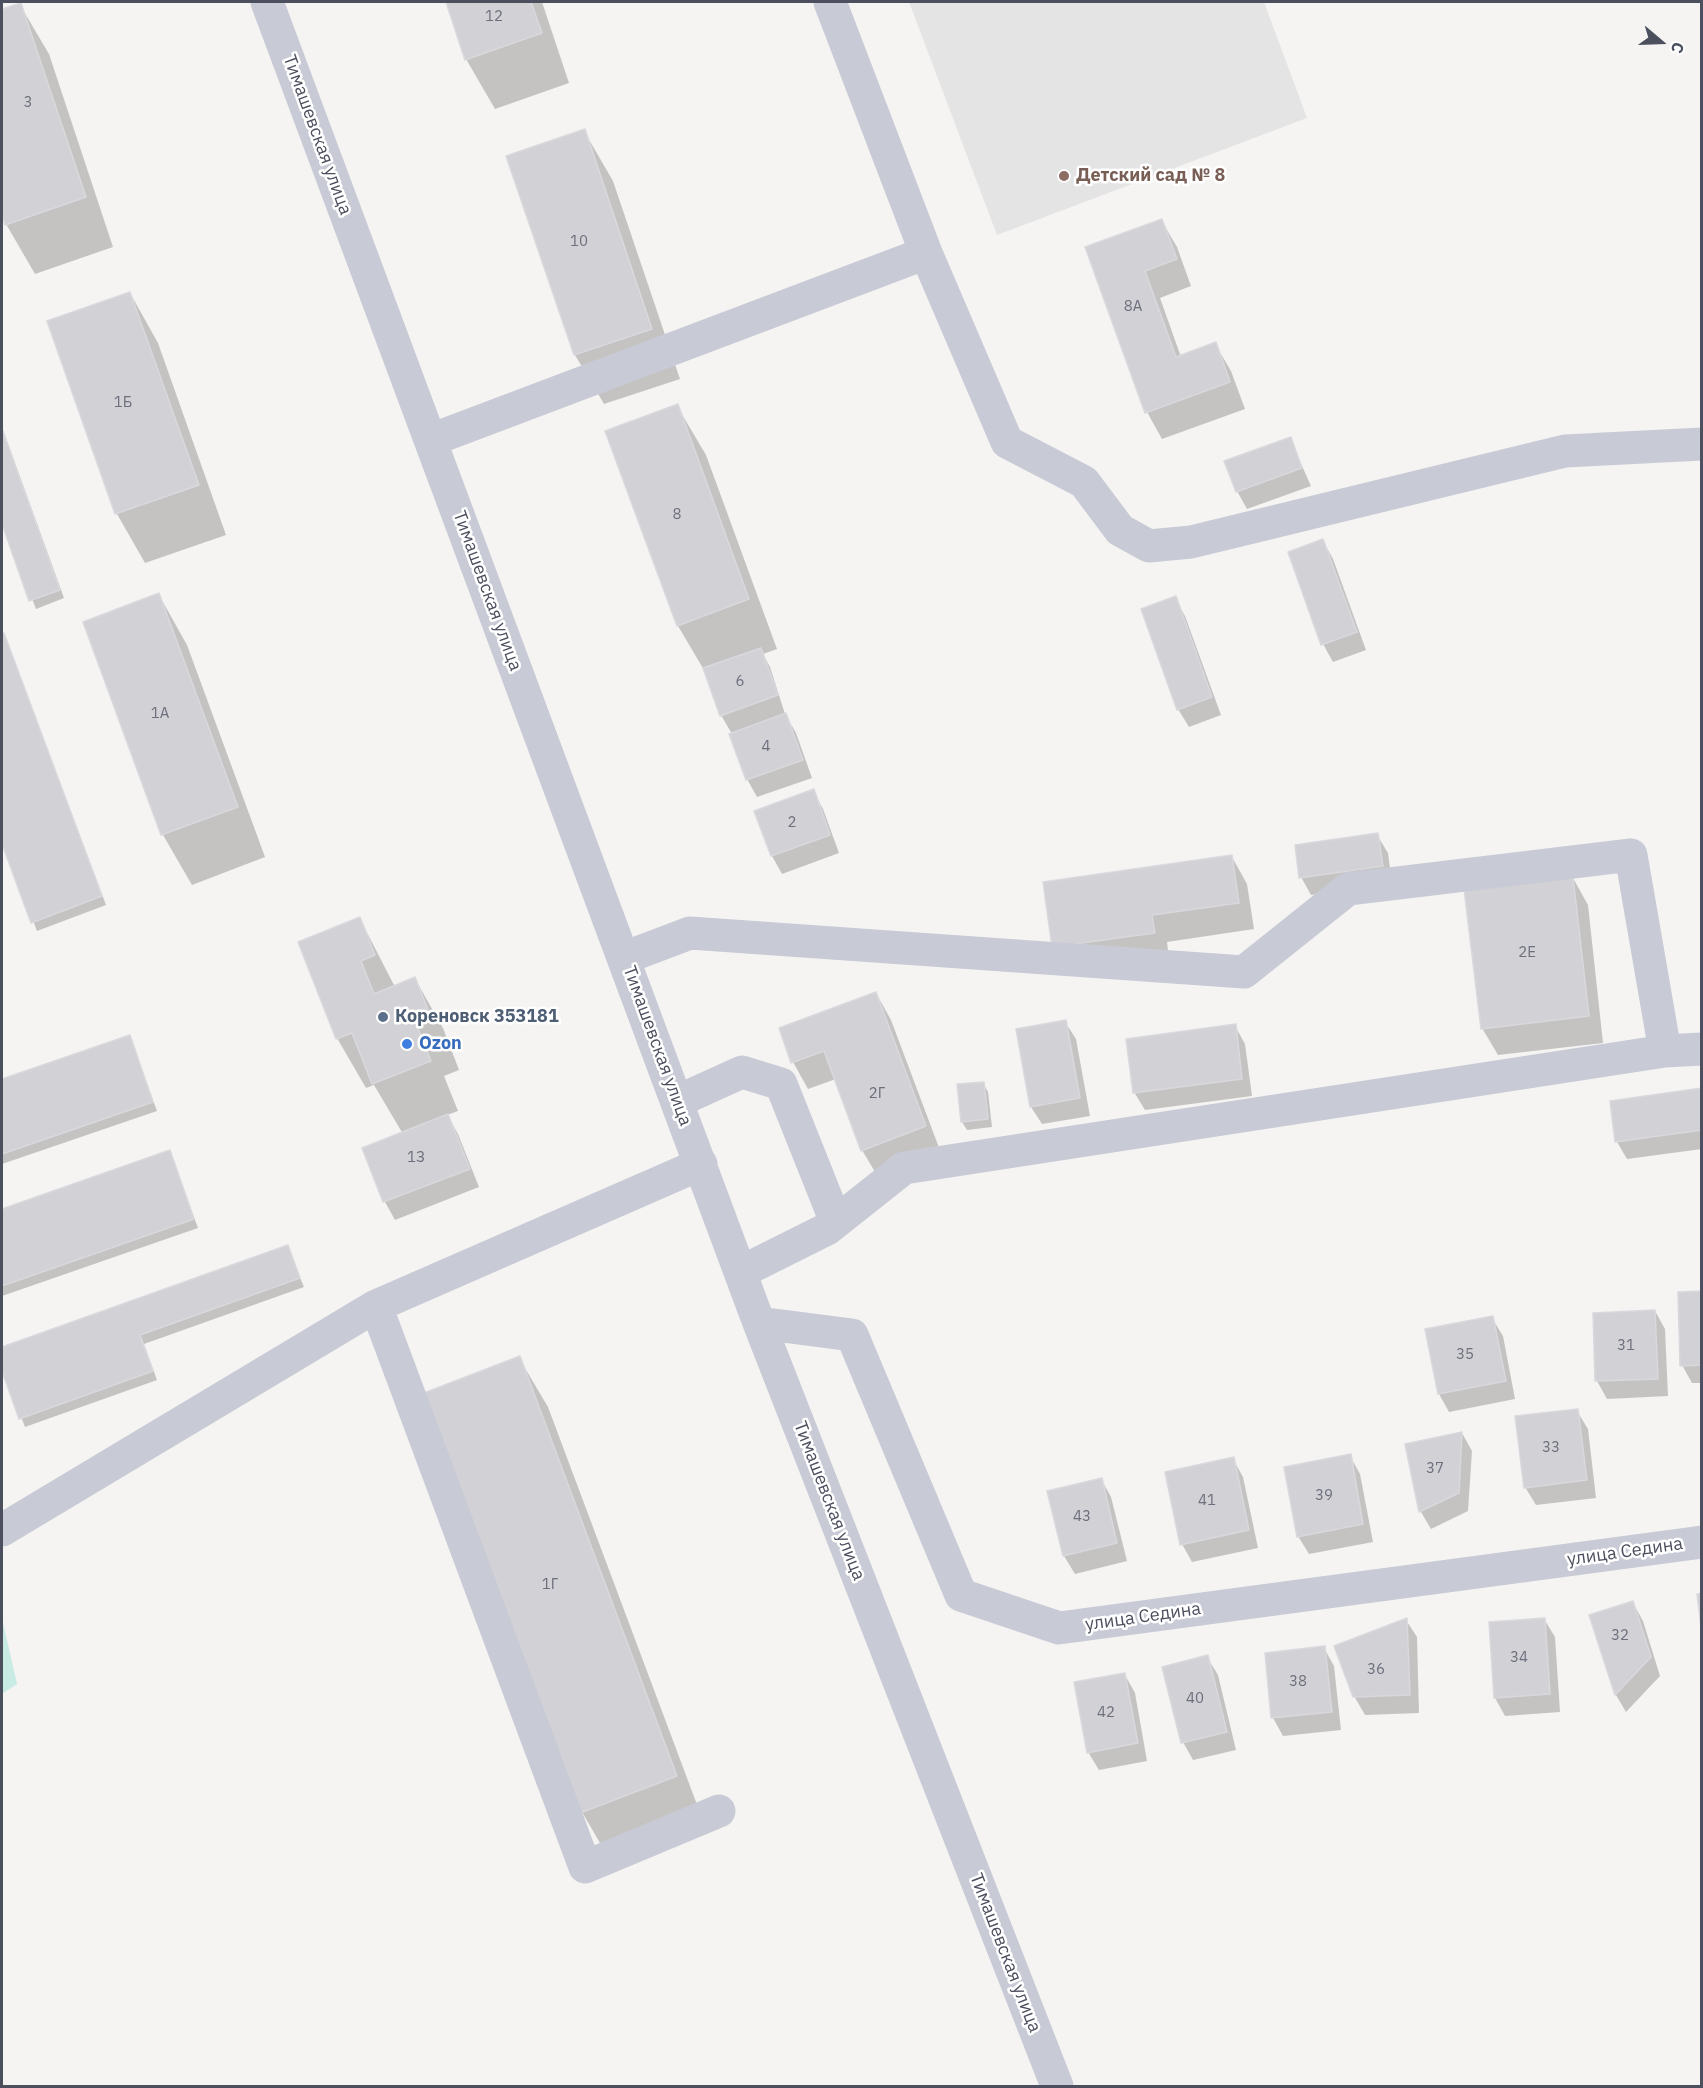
<!DOCTYPE html>
<html>
<head>
<meta charset="utf-8">
<style>
	body { margin:0 }
	#map { position:relative; width:1703px; height:2088px; overflow:hidden; background:#f5f4f3; font-family:"IBM Plex Sans",sans-serif }
	canvas { display:block }
	.frame { position:absolute; inset:0; border:3px solid #4c4f5e; pointer-events:none }
	.north { position:absolute; left:1631px; top:12px; width:60px; height:60px; -webkit-text-stroke:4px #fff; paint-order:stroke; rotate:109deg; font-size:16px; font-weight:700; line-height:24px; text-align:center; color:#4c4f5e }
	.north::after { content:''; display:block; margin:auto; width:21px; height:27px; background:#4c4f5e; clip-path:polygon(50% 0,100% 100%,50% 72%,0 100%) }
</style>
</head>
<body>
<div id="map">
<canvas width="1703" height="2088"></canvas>
<div class="frame"></div>
<div class="north">С</div>
</div>
<script>
const ctx = document.querySelector('canvas').getContext('2d');
ctx.lineJoin = 'round';
function fill(path, color) {
  ctx.fillStyle = color;
  ctx.fill(path, 'evenodd');
}
function stroke(path, color, width, dash) {
  ctx.strokeStyle = color;
  ctx.lineWidth = width;
  ctx.lineCap = dash ? 'butt' : 'round';
  ctx.setLineDash(dash || []);
  ctx.stroke(path);
}
function label(font, color, halo, rows, align = 'center') {
  ctx.font = font + ' "IBM Plex Sans",sans-serif';
  ctx.lineWidth = 5;
  ctx.setLineDash([]);
  ctx.textBaseline = 'middle';
  ctx.strokeStyle = halo;
  ctx.fillStyle = color;
  for (const [text, x, y, turn = 0] of rows) {
    ctx.save();
    ctx.translate(x, y);
    ctx.rotate((+turn || 0) * Math.PI / 180);
    ctx.textAlign = isNaN(turn) ? turn : align;
    if (halo) ctx.strokeText(text, 0, 0);
    ctx.fillText(text, 0, 0);
    ctx.restore();
  }
}
fill(new Path2D(`
	M909,2H1264L1307,118L997,235Z`), '#e5e4e4');
fill(new Path2D(`
	M2,1618L17,1684L2,1694Z`), '#c8ebe4');
fill(new Path2D(`
	M447,2H542L569,83L495,109L466,59Z
	M20,5L49,54L113,247L35,274L6,224L2,210V11Z
	M584,131L613,181L680,379L604,404L575,355Z
	M1161,220L1177,247L1191,286L1160,298L1181,357L1215,344L1231,371L1245,409L1162,439L1147,412L1087,248Z
	M130,293L158,343L226,535L145,563L117,514L49,322Z
	M677,406L706,455L777,649L763,654L770,667L785,714L796,733L812,778L757,797L747,779L732,734L721,715L707,675L678,626L607,432Z
	M2,427L64,598L36,609L2,520Z
	M1290,439L1311,486L1247,509L1237,491Z
	M1323,541L1333,559L1366,650L1333,662L1323,644Z
	M159,595L187,645L265,857L192,885L163,835L85,623Z
	M1175,598L1185,616L1221,715L1189,727L1178,709Z
	M4,634L106,905L37,931L2,840Z
	M813,791L823,809L839,853L782,874L772,856L756,812Z
	M1377,835L1388,853L1392,884L1311,895L1301,877Z
	M1232,857L1247,884L1254,929L1167,942L1169,960L1053,947Z
	M1573,878L1588,905L1603,1043L1498,1055L1482,1028Z
	M360,919L395,987L415,979L443,1028L459,1070L444,1076L458,1111L447,1115L458,1134L479,1187L395,1220L385,1202L364,1149L403,1134L374,1085L366,1088L337,1038Z
	M876,993L891,1020L941,1153L878,1177L862,1150L836,1079L808,1089L793,1062Z
	M1065,1022L1076,1039L1090,1116L1042,1124L1031,1107Z
	M1235,1026L1245,1044L1252,1096L1145,1110L1134,1092Z
	M130,1037L157,1111L2,1164V1081Z
	M983,1083L988,1092L992,1127L967,1130L962,1122Z
	M1702,1089V1149L1627,1159L1617,1142Z
	M170,1152L198,1228L2,1296V1210Z
	M287,1247L304,1287L144,1344L157,1380L25,1427L2,1367V1349Z
	M1702,1292V1383H1692L1682,1365Z
	M1655,1311L1665,1329L1668,1396L1607,1399L1597,1381Z
	M1492,1318L1503,1336L1515,1399L1449,1412L1439,1394Z
	M519,1358L548,1407L705,1826L611,1862L582,1812Z
	M1577,1411L1588,1429L1596,1498L1536,1505L1525,1487Z
	M1462,1433L1472,1451L1468,1511L1431,1529L1421,1512L1407,1446Z
	M1350,1456L1360,1474L1373,1542L1309,1554L1298,1536Z
	M1233,1459L1243,1477L1258,1548L1192,1562L1182,1544Z
	M1101,1479L1111,1497L1127,1561L1075,1574L1064,1556Z
	M1633,1603L1643,1621L1660,1676L1626,1712L1616,1695L1591,1616Z
	M1544,1619L1555,1637L1560,1712L1505,1716L1495,1698Z
	M1406,1620L1417,1637L1419,1713L1365,1715L1354,1696Z
	M1324,1648L1334,1666L1341,1730L1283,1736L1273,1718Z
	M1207,1657L1218,1675L1236,1750L1193,1760L1183,1742Z
	M1125,1675L1135,1693L1147,1761L1099,1770L1088,1752Z`), '#0003');
const building = new Path2D(`
	M446,2H531L542,33L465,60Z
	M21,3L86,197L5,225L2,214V9Z
	M585,129L652,329L574,355L506,156Z
	M1162,219L1177,259L1145,271L1176,357L1216,342L1230,382L1145,413L1085,247Z
	M130,292L199,485L115,514L47,321Z
	M678,404L749,599L677,626L605,431Z
	M2,429L60,590L29,601L2,524Z
	M1291,437L1302,468L1236,492L1224,461Z
	M1323,539L1357,632L1321,645L1288,552Z
	M159,593L238,807L161,835L83,622Z
	M1176,596L1212,697L1177,710L1141,609Z
	M4,633L102,896L31,923L2,844V634Z
	M761,648L778,695L720,716L703,668Z
	M786,713L803,760L746,780L729,734Z
	M814,789L830,835L771,856L754,811Z
	M1378,833L1383,866L1299,878L1295,845Z
	M1232,855L1239,903L1152,915L1155,933L1052,947L1043,882Z
	M1573,877L1589,1016L1481,1029L1464,889Z
	M360,917L375,955L361,961L374,994L415,977L432,1020L417,1026L431,1061L372,1084L352,1033L336,1039L298,942Z
	M876,992L926,1126L861,1151L824,1051L791,1063L779,1028Z
	M1066,1020L1080,1098L1030,1107L1016,1029Z
	M1236,1024L1242,1079L1133,1093L1126,1039Z
	M130,1035L153,1102L2,1154V1079Z
	M984,1082L988,1119L961,1122L957,1084Z
	M1702,1088V1130L1615,1142L1610,1101Z
	M448,1114L470,1169L383,1202L362,1148Z
	M170,1150L194,1219L2,1286V1209Z
	M288,1245L300,1278L140,1335L153,1371L19,1419L2,1371V1347Z
	M1702,1291V1365L1680,1366L1678,1292Z
	M1655,1310L1658,1379L1595,1381L1593,1313Z
	M1493,1316L1506,1381L1438,1394L1425,1329Z
	M520,1356L677,1776L580,1813L424,1393Z
	M1578,1409L1587,1480L1524,1488L1515,1416Z
	M1462,1432L1459,1493L1419,1512L1405,1444Z
	M1351,1454L1363,1524L1297,1537L1284,1467Z
	M1234,1457L1249,1530L1180,1545L1165,1472Z
	M1102,1478L1117,1543L1063,1556L1047,1491Z
	M1702,1593V1635L1697,1594Z
	M1633,1601L1651,1657L1615,1695L1589,1615Z
	M1407,1618L1410,1695L1353,1697L1334,1646Z
	M1545,1618L1550,1694L1494,1698L1489,1622Z
	M1325,1646L1332,1712L1271,1718L1265,1653Z
	M1208,1655L1227,1732L1181,1743L1162,1667Z
	M1125,1673L1138,1743L1087,1753L1074,1682Z`);
fill(building, '#d1d1d6');
stroke(building, '#d8d8dd', 1.5);
stroke(new Path2D(`
	M267,2L759,1323L1057,2086
	M830,2L926,253L1007,442L1084,482L1120,530L1149,546L1191,542L1565,451L1702,444
	M431,440L926,253
	M624,958L690,933L1244,972L1348,889L1631,855L1665,1051
	M678,1101L742,1072L781,1084L836,1222
	M701,1164L376,1306L585,1867L719,1811
	M741,1272L827,1229L904,1168L1665,1051L1702,1049
	M759,1323L852,1335L961,1595L1059,1628L1702,1542
	M2,1530L376,1306`), '#c8cad5', 33);
for (const [x, y, r, color] of [
	[1064,176,6,"#8d6e63"],
	[383,1017,6,"#5c6f8a"],
	[407,1044,6,"#3f7fe0"]
]) {
  const dot = new Path2D();
  dot.arc(x, y, r, 0, 2 * Math.PI);
  ctx.fillStyle = color;
  ctx.fill(dot);
  stroke(dot, '#fff', 2);
}
label('15px', '#6d707c', null, [
	["12",494,17],
	["3",28,103],
	["10",579,242],
	["8А",1133,307],
	["1Б",123,403],
	["8",677,515],
	["6",740,682],
	["1А",160,714],
	["4",766,747],
	["2",792,823],
	["2Е",1527,953],
	["2Г",877,1094],
	["1З",416,1158],
	["31",1626,1346],
	["35",1465,1355],
	["33",1551,1448],
	["37",1435,1469],
	["39",1324,1496],
	["41",1207,1501],
	["43",1082,1517],
	["1Г",550,1585],
	["32",1620,1636],
	["34",1519,1658],
	["36",1376,1670],
	["38",1298,1682],
	["40",1195,1699],
	["42",1106,1713]
]);
label('18px', '#4c4f5e', '#fff', [
	["Тимашевская улица",317,135,70],
	["Тимашевская улица",487,591,70],
	["Тимашевская улица",657,1046,70],
	["Тимашевская улица",829,1501,69],
	["улица Седина",1625,1552,-8],
	["улица Седина",1143,1617,-8],
	["Тимашевская улица",1005,1953,69]
]);
label('bold 18px', '#785e54', '#fff', [
	["Детский сад № 8",1076,176]
], 'left');
label('bold 18px', '#4e5e75', '#fff', [
	["Кореновск 353181",395,1017]
], 'left');
label('bold 18px', '#366cbe', '#fff', [
	["Ozon",419,1044]
], 'left');
</script>
</body>
</html>
